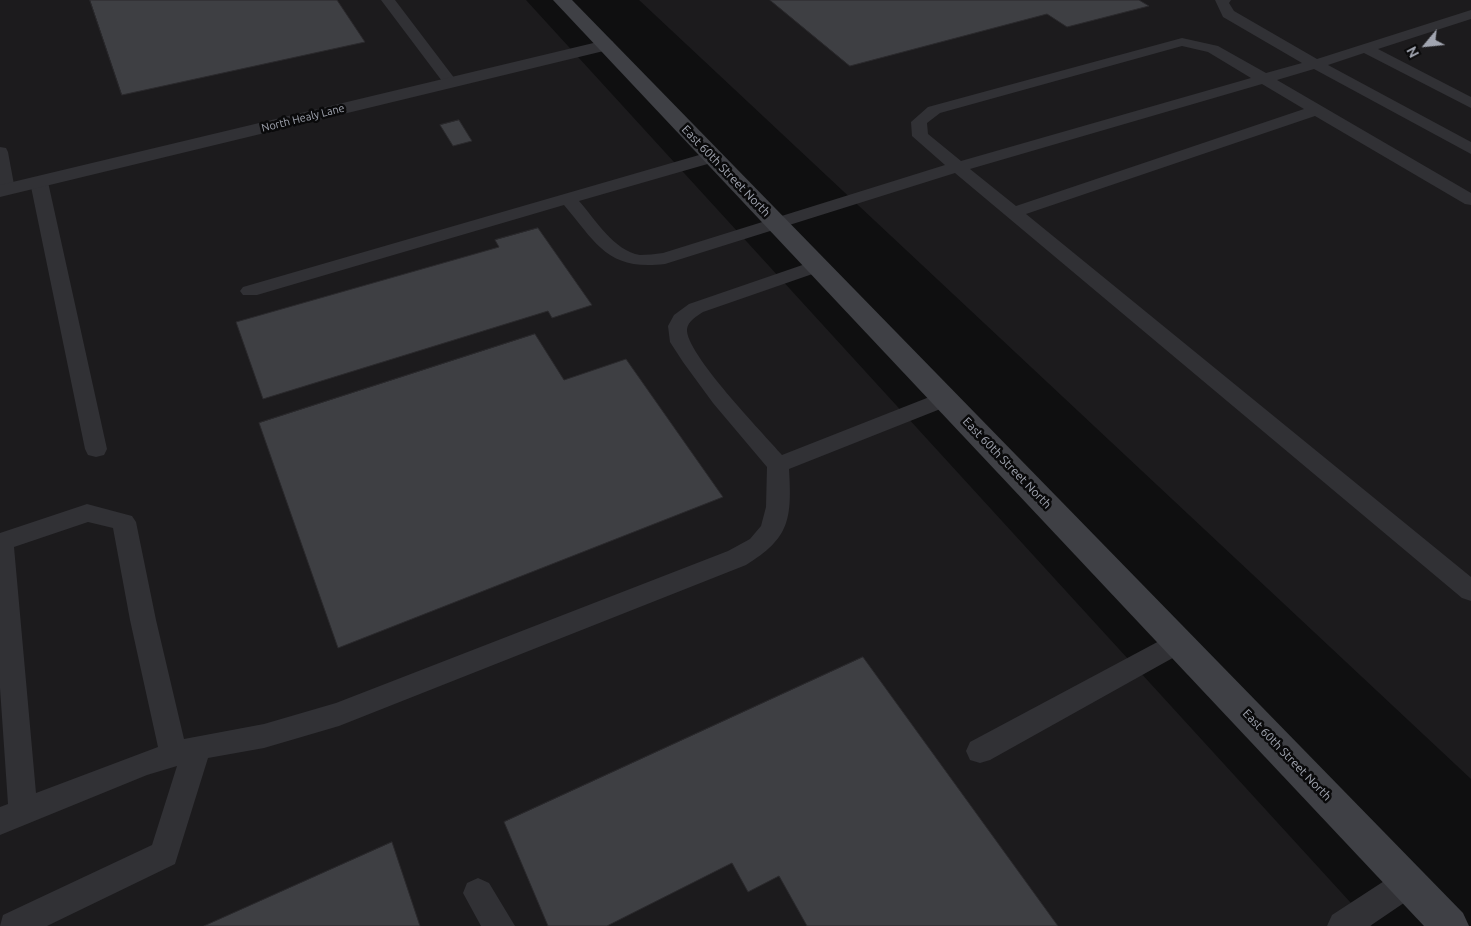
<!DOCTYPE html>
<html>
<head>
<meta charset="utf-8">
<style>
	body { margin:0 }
	#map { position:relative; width:1471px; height:926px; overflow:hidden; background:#0f0f10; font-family:Ubuntu,sans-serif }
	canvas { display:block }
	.north { position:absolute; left:1401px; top:20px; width:50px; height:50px; -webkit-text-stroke:4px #0a0a0b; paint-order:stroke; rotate:242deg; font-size:14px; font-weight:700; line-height:20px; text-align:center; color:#a1a5b0 }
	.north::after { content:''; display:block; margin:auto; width:18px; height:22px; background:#a1a5b0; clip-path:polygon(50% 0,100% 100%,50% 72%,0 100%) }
</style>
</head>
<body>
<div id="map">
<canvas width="1471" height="926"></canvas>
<div class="north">N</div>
</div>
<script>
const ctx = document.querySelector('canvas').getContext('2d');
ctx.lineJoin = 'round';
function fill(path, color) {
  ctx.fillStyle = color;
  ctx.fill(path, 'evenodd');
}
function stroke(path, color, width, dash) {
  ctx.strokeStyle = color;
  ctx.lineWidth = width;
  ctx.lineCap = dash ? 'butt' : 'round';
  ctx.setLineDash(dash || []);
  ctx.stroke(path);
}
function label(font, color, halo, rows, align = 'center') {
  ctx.font = font + ' Ubuntu,sans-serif';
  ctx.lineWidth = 5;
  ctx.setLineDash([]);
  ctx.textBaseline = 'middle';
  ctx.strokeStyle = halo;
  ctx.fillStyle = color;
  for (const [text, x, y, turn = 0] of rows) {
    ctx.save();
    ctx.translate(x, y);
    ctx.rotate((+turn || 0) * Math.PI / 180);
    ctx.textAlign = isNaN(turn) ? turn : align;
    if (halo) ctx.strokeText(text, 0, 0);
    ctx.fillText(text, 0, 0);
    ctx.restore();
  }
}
fill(new Path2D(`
	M0,0H526L1372,926H0Z
	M639,0H1471V779Z`), '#1c1b1d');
const building = new Path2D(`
	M90,0H337L365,42L122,95Z
	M770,0H1139L1149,6L1067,27L1047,14L850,66Z
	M459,120L472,141L453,146L440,125Z
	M538,228L592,305L552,318L548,311L263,399L236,322L499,247L495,240Z
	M535,334L564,380L626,359L723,497L338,648L259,423Z
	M863,657L1058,926H807L779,876L748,892L732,863L607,926H548L504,822Z
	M392,842L420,926H204Z`);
fill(building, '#3e3f43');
stroke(building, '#2a292c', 1);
fill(new Path2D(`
	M381,0H395L455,79L458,82L455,85H445Z
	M1215,0H1231L1229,3L1234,11L1317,59L1471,10V19L1378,49L1471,97V108L1364,53L1328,65L1471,142V154L1314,69L1277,80L1471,193V205L1465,204L1315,116L1026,214L1471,577V601L1462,598L955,173L665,264C608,271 597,244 564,205L257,295H243L240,291L243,287L706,153H718L720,157L718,161L579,201C595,219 614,251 640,255C647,255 655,254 663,253L945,165L912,136L911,122L928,107L1182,38L1218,46L1266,73L1302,63L1223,17ZM1182,46L1208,52L1251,78L961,161L928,134L927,123L940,113ZM1262,84L1304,109L1016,206L970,169Z
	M0,147L6,148L8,152L15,190L12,194H0Z
	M39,177L45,178L48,182L107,449L104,455L96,457L88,455L85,449L30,182L33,178Z
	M817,260L824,262L826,266L824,270L703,312C697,316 688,321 687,329C685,353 764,434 782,455L937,394L945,392L953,394L956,399L953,404L789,469C792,519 790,538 746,565L339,726L264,748L208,758L175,864L47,926H0L3,915L152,845L177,766L147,775L0,835V807L8,804L0,688V533L87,504L132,516L136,522L156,620L184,739L264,724L336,703L728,551L750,539L761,526L766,507L767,467L713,403L683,362L670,342L668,326L674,315L689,304ZM88,522L113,528L130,620L158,747L36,793L14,547Z
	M1178,631L1187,634L1191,642L1187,650L990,760L980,763L970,760L966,751L970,742Z
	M1409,867L1420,872L1424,882L1420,892L1370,926H1327L1332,915L1398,872Z
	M478,878L489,883L515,926H481L463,893L467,883Z`), '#313135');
fill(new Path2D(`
	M606,40L612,41L615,45L612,49L0,197V185Z`), '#313135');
fill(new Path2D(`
	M553,0H572L1463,913L1469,926H1424Z`), '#3f4045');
label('11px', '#a1a5b0', '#0a0a0b', [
	["North Healy Lane",303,118,-14]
]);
label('12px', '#a1a5b0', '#0a0a0b', [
	["East 60th Street North",726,171,46],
	["East 60th Street North",1007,463,46],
	["East 60th Street North",1287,755,46]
]);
</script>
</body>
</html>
